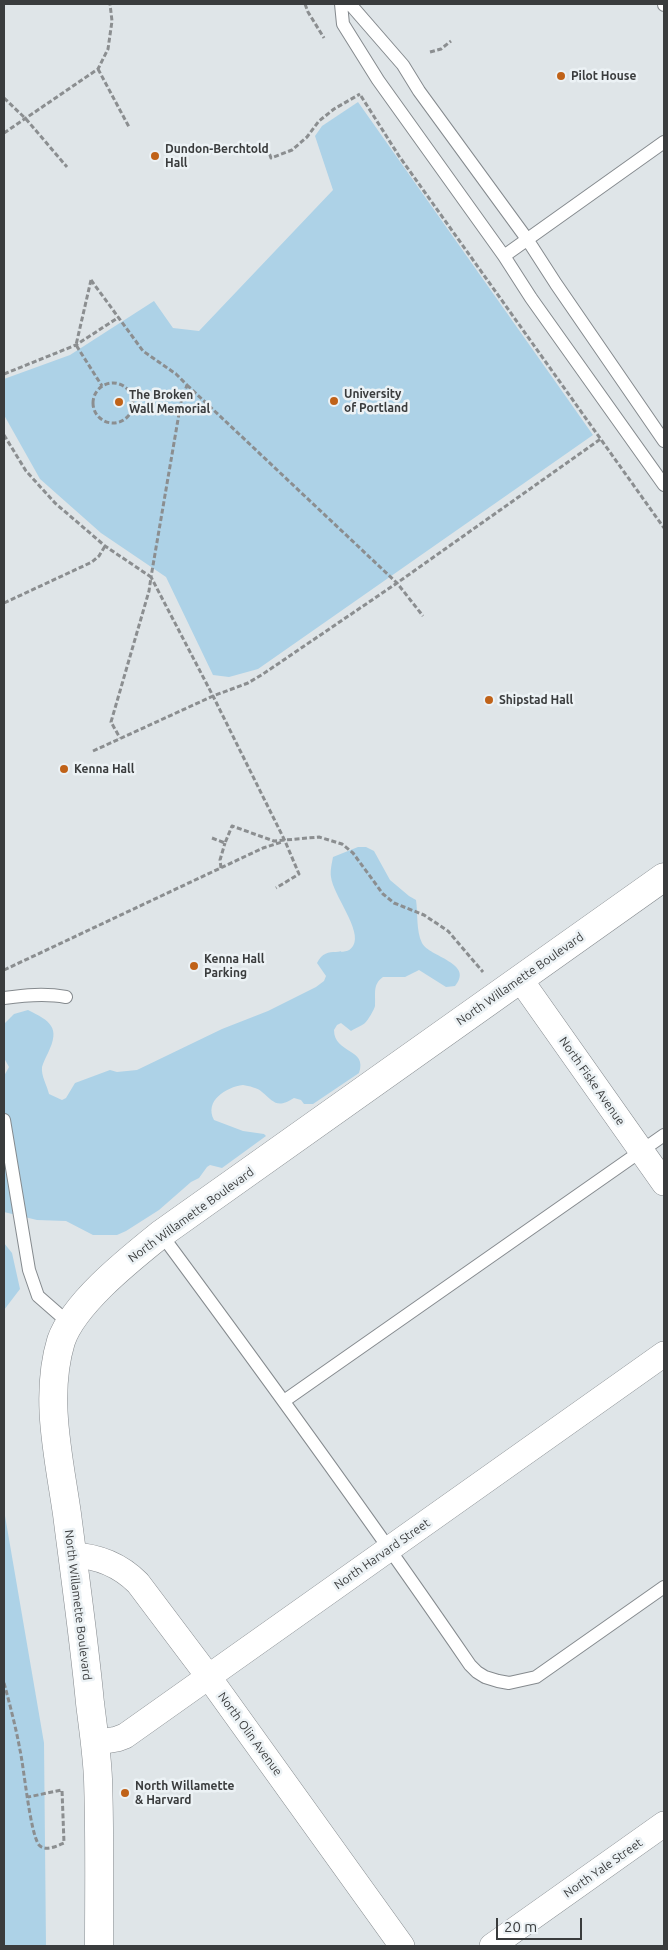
<!DOCTYPE html>
<html>
<head>
<meta charset="utf-8">
<style>
	body { margin:0 }
	#map { position:relative; width:668px; height:1950px; overflow:hidden; background:#dfe5e8; font-family:Ubuntu,sans-serif }
	canvas { display:block }
	.frame { position:absolute; inset:0; border:5px solid #3a3c3d; pointer-events:none }
	.scale { position:absolute; left:496px; top:1918px; width:86px; height:22px; box-sizing:border-box; border:2px solid #3a3c3d; border-top:0; padding-left:6px; font-size:15px; line-height:18px; white-space:nowrap; color:#3a3c3d; -webkit-text-stroke:4px #ecf2f5; paint-order:stroke }
</style>
</head>
<body>
<div id="map">
<canvas width="668" height="1950"></canvas>
<div class="frame"></div>
<div class="scale">20 m</div>
</div>
<script>
const ctx = document.querySelector('canvas').getContext('2d');
ctx.lineJoin = 'round';
function fill(path, color) {
  ctx.fillStyle = color;
  ctx.fill(path, 'evenodd');
}
function stroke(path, color, width, dash) {
  ctx.strokeStyle = color;
  ctx.lineWidth = width;
  ctx.lineCap = dash ? 'butt' : 'round';
  ctx.setLineDash(dash || []);
  ctx.stroke(path);
}
function label(font, color, halo, rows, align = 'center') {
  ctx.font = font + ' Ubuntu,sans-serif';
  ctx.lineWidth = 5;
  ctx.setLineDash([]);
  ctx.textBaseline = 'middle';
  ctx.strokeStyle = halo;
  ctx.fillStyle = color;
  for (const [text, x, y, turn = 0] of rows) {
    ctx.save();
    ctx.translate(x, y);
    ctx.rotate((+turn || 0) * Math.PI / 180);
    ctx.textAlign = isNaN(turn) ? turn : align;
    if (halo) ctx.strokeText(text, 0, 0);
    ctx.fillText(text, 0, 0);
    ctx.restore();
  }
}
fill(new Path2D(`
	M358,102L593,435L258,669L229,677L213,675L166,577L101,533L40,479L4,415V379L70,355L154,301L173,328L199,331L333,190L315,136L322,126Z
	M358,847H366L374,851L390,880L409,896L416,900C418,913 416,931 422,943C429,957 475,963 455,986L446,987L419,970L405,977H383C372,985 376,994 375,1006C374,1010 368,1020 365,1023C362,1026 355,1028 351,1031L341,1023L337,1025L334,1030C334,1054 368,1048 359,1073L313,1104H304L301,1100L294,1098C277,1109 274,1102 262,1092C258,1088 249,1086 243,1085C226,1087 204,1101 214,1120L243,1131L264,1134L266,1136L222,1168L210,1165L207,1167L199,1178L191,1182L159,1210L126,1231L117,1235H93L66,1221L37,1220L4,1212V1076L9,1067L4,1058V1024L14,1014L28,1010C50,1021 61,1027 48,1053C46,1057 43,1063 42,1067C41,1076 47,1085 49,1094L62,1100L66,1098L75,1083L110,1070L117,1072L137,1070L222,1029L268,1011L316,987L324,981L326,976L317,963C327,943 345,959 353,946C363,931 333,895 331,877C330,870 332,863 333,857Z
	M4,1243L12,1253L20,1289L4,1310Z
	M4,1510L44,1743L46,1946H4Z`), '#add2e7');
const lane = new Path2D(`
	M341,4L343,24L378,80L504,256L531,298L664,485
	M350,4L403,65L419,91L527,239L556,284L664,441
	M664,4V5
	M504,256L664,142
	M4,998C25,995 45,993 66,997
	M4,1120L29,1270L38,1296L70,1324
	M161,1234C266,1376 370,1519 470,1665L477,1672L485,1677L498,1681L509,1683L536,1677L664,1587
	M284,1401L664,1135`);
const street = new Path2D(`
	M520,979L664,1183
	M72,1555C98,1556 120,1565 138,1583L208,1676L402,1946
	M94,1743L117,1739L125,1736L664,1354
	M492,1946L664,1824`);
const secondary = new Path2D(`
	M99,1946C99,1891 100,1835 98,1779C97,1754 93,1728 90,1703C84,1640 75,1577 67,1514C59,1458 44,1397 61,1341C74,1303 130,1259 161,1234L664,877`);
stroke(lane, '#858a8e', 14);
stroke(street, '#858a8e', 26);
stroke(secondary, '#858a8e', 29);
stroke(new Path2D(`
	M305,4L308,12L324,38
	M430,52L441,49L451,41
	M98,69L129,127
	M361,96L399,156L664,528
	M4,98L26,119L67,167
	M4,133L98,69L108,49L112,21L110,4
	M267,147L271,158L292,150L307,137L319,121L334,109L360,94
	M91,280L143,351L176,374L187,385L181,402L151,577L213,696L285,841L299,874L276,888
	M91,280L76,345L102,386
	M4,374L76,345L119,317
	M93 403a20 20 0 1 1 40 0a20 20 0 1 1-40 0Z
	M187,385L397,583L423,616
	M4,435L26,471L55,503L105,546L151,577L149,591L111,722L120,738
	M4,603L92,562L99,556L105,546
	M93,751L213,696L248,683L263,674L397,583L602,438
	M212,838L225,843L232,826L274,841L319,837L342,844L353,853L383,894L394,903L424,915L448,931L483,972
	M221,868L220,860L225,843
	M4,970L263,848L282,842
	M4,1683C10,1705 16,1728 20,1750C24,1768 30,1833 39,1845C45,1852 57,1846 64,1843L62,1790L28,1797`), '#8b8e90', 3, [5, 2.5]);
stroke(lane, '#fff', 12);
stroke(street, '#fff', 25);
stroke(secondary, '#fff', 28);
for (const [x, y, r, color] of [
	[561,76,5,"#c06218"],
	[155,156,5,"#c06218"],
	[334,401,5,"#c06218"],
	[119,402,5,"#c06218"],
	[489,700,5,"#c06218"],
	[64,769,5,"#c06218"],
	[194,966,5,"#c06218"],
	[125,1793,5,"#c06218"]
]) {
  const dot = new Path2D();
  dot.arc(x, y, r, 0, 2 * Math.PI);
  ctx.fillStyle = color;
  ctx.fill(dot);
  stroke(dot, '#ecf2f5', 2);
}
label('bold 12px', '#3a3c3d', '#ecf2f5', [
	["Pilot House",571,76],
	["Dundon-Berchtold",165,149],
	["Hall",165,163],
	["University",344,394],
	["of Portland",344,408],
	["The Broken",129,395],
	["Wall Memorial",129,409],
	["Shipstad Hall",499,700],
	["Kenna Hall",74,769],
	["Kenna Hall",204,959],
	["Parking",204,973],
	["North Willamette",135,1786],
	["& Harvard",135,1800]
], 'left');
label('12px', '#3a3c3d', '#ecf2f5', [
	["North Willamette Boulevard",520,979,-35],
	["North Fiske Avenue",592,1081,55],
	["North Willamette Boulevard",191,1215,-36],
	["North Harvard Street",382,1554,-35],
	["North Willamette Boulevard",78,1605,83],
	["North Olin Avenue",250,1734,54],
	["North Yale Street",603,1868,-35]
]);
</script>
</body>
</html>
